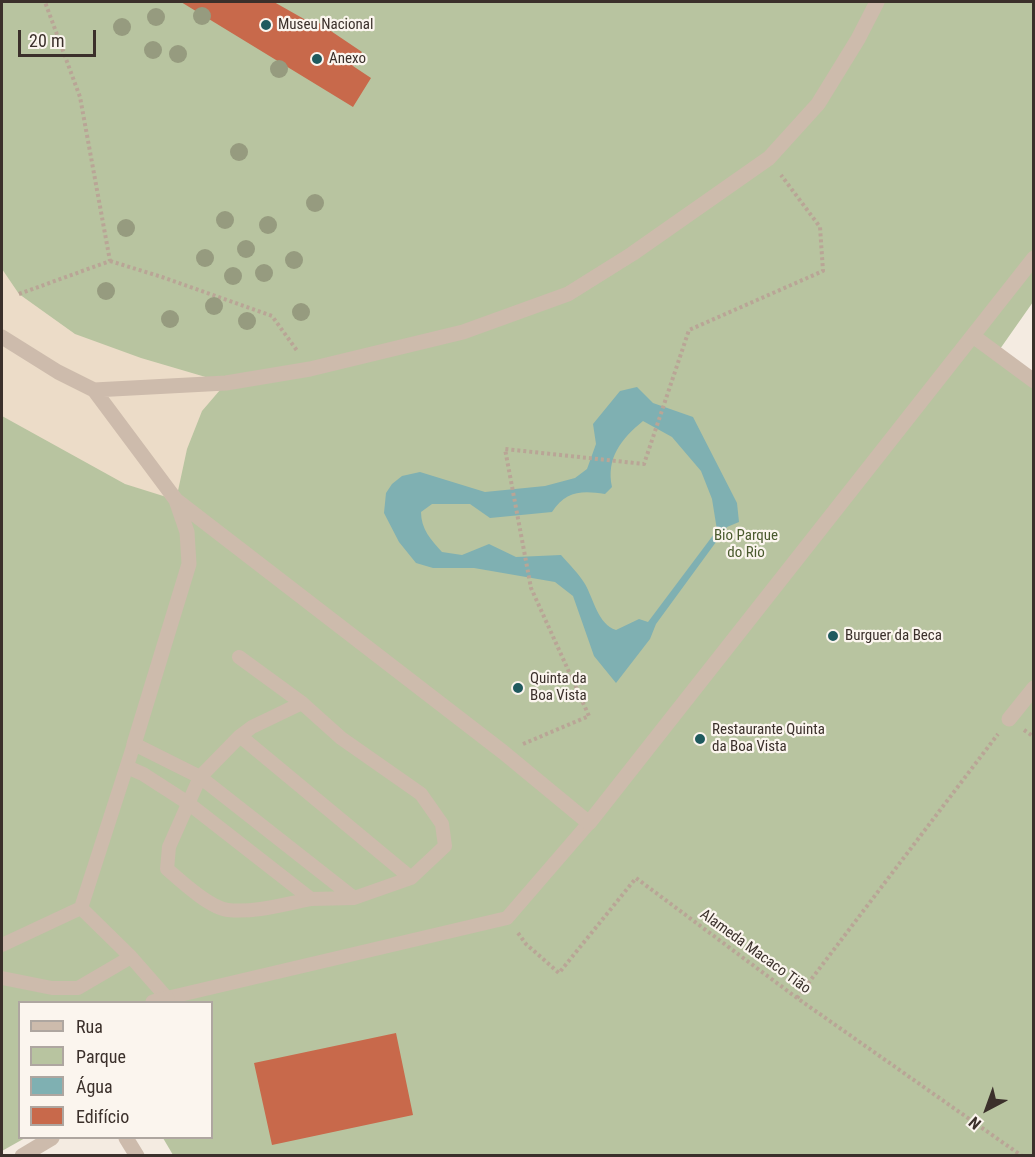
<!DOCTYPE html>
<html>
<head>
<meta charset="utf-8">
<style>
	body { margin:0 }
	#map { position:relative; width:1035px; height:1157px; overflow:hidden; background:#f4ebe1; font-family:"Roboto Condensed",sans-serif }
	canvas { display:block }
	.frame { position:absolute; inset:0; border:3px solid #3b302b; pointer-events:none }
	.legend { position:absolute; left:18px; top:1001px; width:195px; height:138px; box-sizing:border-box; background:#fbf5ee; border:2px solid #aea6a0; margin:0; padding:8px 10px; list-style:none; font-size:18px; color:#3b302b }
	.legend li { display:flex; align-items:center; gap:12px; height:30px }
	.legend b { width:30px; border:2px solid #aea6a0 }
	.north { position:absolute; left:957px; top:1079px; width:60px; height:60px; -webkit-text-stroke:4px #fbf5ee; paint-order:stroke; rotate:221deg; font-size:16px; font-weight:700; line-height:24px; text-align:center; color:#3b302b }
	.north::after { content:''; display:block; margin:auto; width:21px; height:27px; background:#3b302b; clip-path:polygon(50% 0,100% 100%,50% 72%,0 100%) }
	.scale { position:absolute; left:18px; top:30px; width:78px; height:27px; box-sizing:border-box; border:3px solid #3b302b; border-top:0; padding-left:8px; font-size:18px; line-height:21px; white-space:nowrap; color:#3b302b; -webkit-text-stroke:4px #fbf5ee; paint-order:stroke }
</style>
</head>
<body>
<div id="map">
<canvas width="1035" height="1157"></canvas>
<div class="frame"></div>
<ul class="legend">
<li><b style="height:8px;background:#cdbbac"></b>Rua</li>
<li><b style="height:16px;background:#b8c4a0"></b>Parque</li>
<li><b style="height:16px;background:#7fb0b2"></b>Água</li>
<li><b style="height:16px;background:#c8694b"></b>Edifício</li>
</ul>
<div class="north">N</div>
<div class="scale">20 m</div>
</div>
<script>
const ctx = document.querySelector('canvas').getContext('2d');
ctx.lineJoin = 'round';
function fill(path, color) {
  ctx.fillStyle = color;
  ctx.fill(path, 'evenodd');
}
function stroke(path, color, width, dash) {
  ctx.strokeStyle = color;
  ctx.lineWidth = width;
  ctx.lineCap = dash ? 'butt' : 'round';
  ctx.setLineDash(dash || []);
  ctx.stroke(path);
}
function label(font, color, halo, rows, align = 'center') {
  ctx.font = font + ' "Roboto Condensed",sans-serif';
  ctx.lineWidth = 4.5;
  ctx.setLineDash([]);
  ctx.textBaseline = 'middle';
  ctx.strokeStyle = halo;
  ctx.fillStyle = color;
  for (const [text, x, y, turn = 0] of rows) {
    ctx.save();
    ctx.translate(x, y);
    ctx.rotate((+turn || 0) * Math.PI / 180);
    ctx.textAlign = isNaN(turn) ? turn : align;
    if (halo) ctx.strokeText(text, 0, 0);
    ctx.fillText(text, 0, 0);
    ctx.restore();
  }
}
fill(new Path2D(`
	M2,2H1033V302L1000,349L1034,373L1033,1155H173L163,1138H212V1002H20V1138H25L2,1151Z`), '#b8c4a0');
fill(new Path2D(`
	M2,269L19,294L75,334L141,358L226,383L202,411L187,449L176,500L125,484L2,416Z`), '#ecdcc8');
fill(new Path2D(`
	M637,387L653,403L693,417L737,503L739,522L727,527L656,624L650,639L616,683L594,656L573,596L555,582L474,568H433L416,563L399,542L384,513L386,493L392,484L402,476L420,472L485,492L545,486L575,478L587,469L596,444L593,424L620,391ZM643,421L672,437L701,471L712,499L717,530L648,622L639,619L616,630C598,624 594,600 585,584C579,574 569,564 561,555L516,557L489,544L462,555L442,552C431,540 421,529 421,512L432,504H470L490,518L552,512C565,491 582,490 605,494L612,487C606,458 621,439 643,421Z`), '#7fb0b2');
fill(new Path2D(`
	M181,2H274L304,19L319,23L362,52L353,66L371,78L353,107Z
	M396,1033L413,1115L272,1145L254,1063Z`), '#c8694b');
stroke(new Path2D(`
	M110,261L162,277L272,316L298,352
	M19,294L110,261L80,97L45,2
	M1024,730L1034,737
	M523,744L589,716L531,588L505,449L644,464L689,330L823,271L820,227L781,175
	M518,933L526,944L559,973L636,878L797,998L1022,1156
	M797,998L998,734`), '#b9a596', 4, [3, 3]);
stroke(new Path2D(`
	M302,703L252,727L240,736L200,777L169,847L167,869C182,882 210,908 228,910C255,913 285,904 311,899
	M240,736L411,878
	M127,767L143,774L188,803L311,899L354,898L411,878L445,846L442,824L421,794L341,738L302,703L239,657
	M354,898L200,777L134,744L81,908L131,957L167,998L507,918L589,823
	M2,945L81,908
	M2,978L52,988H78L131,957`), '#cdbbac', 14);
stroke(new Path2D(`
	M973,336L1034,381
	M2,337L58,372L94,390L226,383L310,369L463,332L568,294L632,254L769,158L818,104L858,39L877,2
	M94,390L176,500L503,752L589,823L1034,258
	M1009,719L1034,688
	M134,744L189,564L187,532L176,500
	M153,1002L167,998
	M126,1138L137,1156
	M22,1156L52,1138`), '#cdbbac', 15);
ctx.fillStyle = '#969b7f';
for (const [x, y] of [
	[202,16],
	[156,17],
	[122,27],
	[153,50],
	[178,54],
	[279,69],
	[239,152],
	[315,203],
	[225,220],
	[268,225],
	[126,228],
	[246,249],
	[205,258],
	[294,260],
	[264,273],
	[233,276],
	[106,291],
	[214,306],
	[301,312],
	[170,319],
	[247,321]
]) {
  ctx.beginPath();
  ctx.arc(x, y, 9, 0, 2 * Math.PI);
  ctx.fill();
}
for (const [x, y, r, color] of [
	[266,25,6,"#1f5a5e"],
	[317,59,6,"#1f5a5e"],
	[833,636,6,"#1f5a5e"],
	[518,688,6,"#1f5a5e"],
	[700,739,6,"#1f5a5e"]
]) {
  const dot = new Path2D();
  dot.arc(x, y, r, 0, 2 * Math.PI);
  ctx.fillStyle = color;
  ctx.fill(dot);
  stroke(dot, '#fbf5ee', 2);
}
label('15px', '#3b302b', '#fbf5ee', [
	["Museu Nacional",278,25],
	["Anexo",329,59],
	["Burguer da Beca",845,636],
	["Quinta da",530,679],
	["Boa Vista",530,696],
	["Restaurante Quinta",712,730],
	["da Boa Vista",712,747]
], 'left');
label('15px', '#4a5a2e', '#fbf5ee', [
	["Bio Parque",746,536],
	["do Rio",746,553]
]);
label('15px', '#3b302b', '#fbf5ee', [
	["Alameda Macaco Tião",755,952,36]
]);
</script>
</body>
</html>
